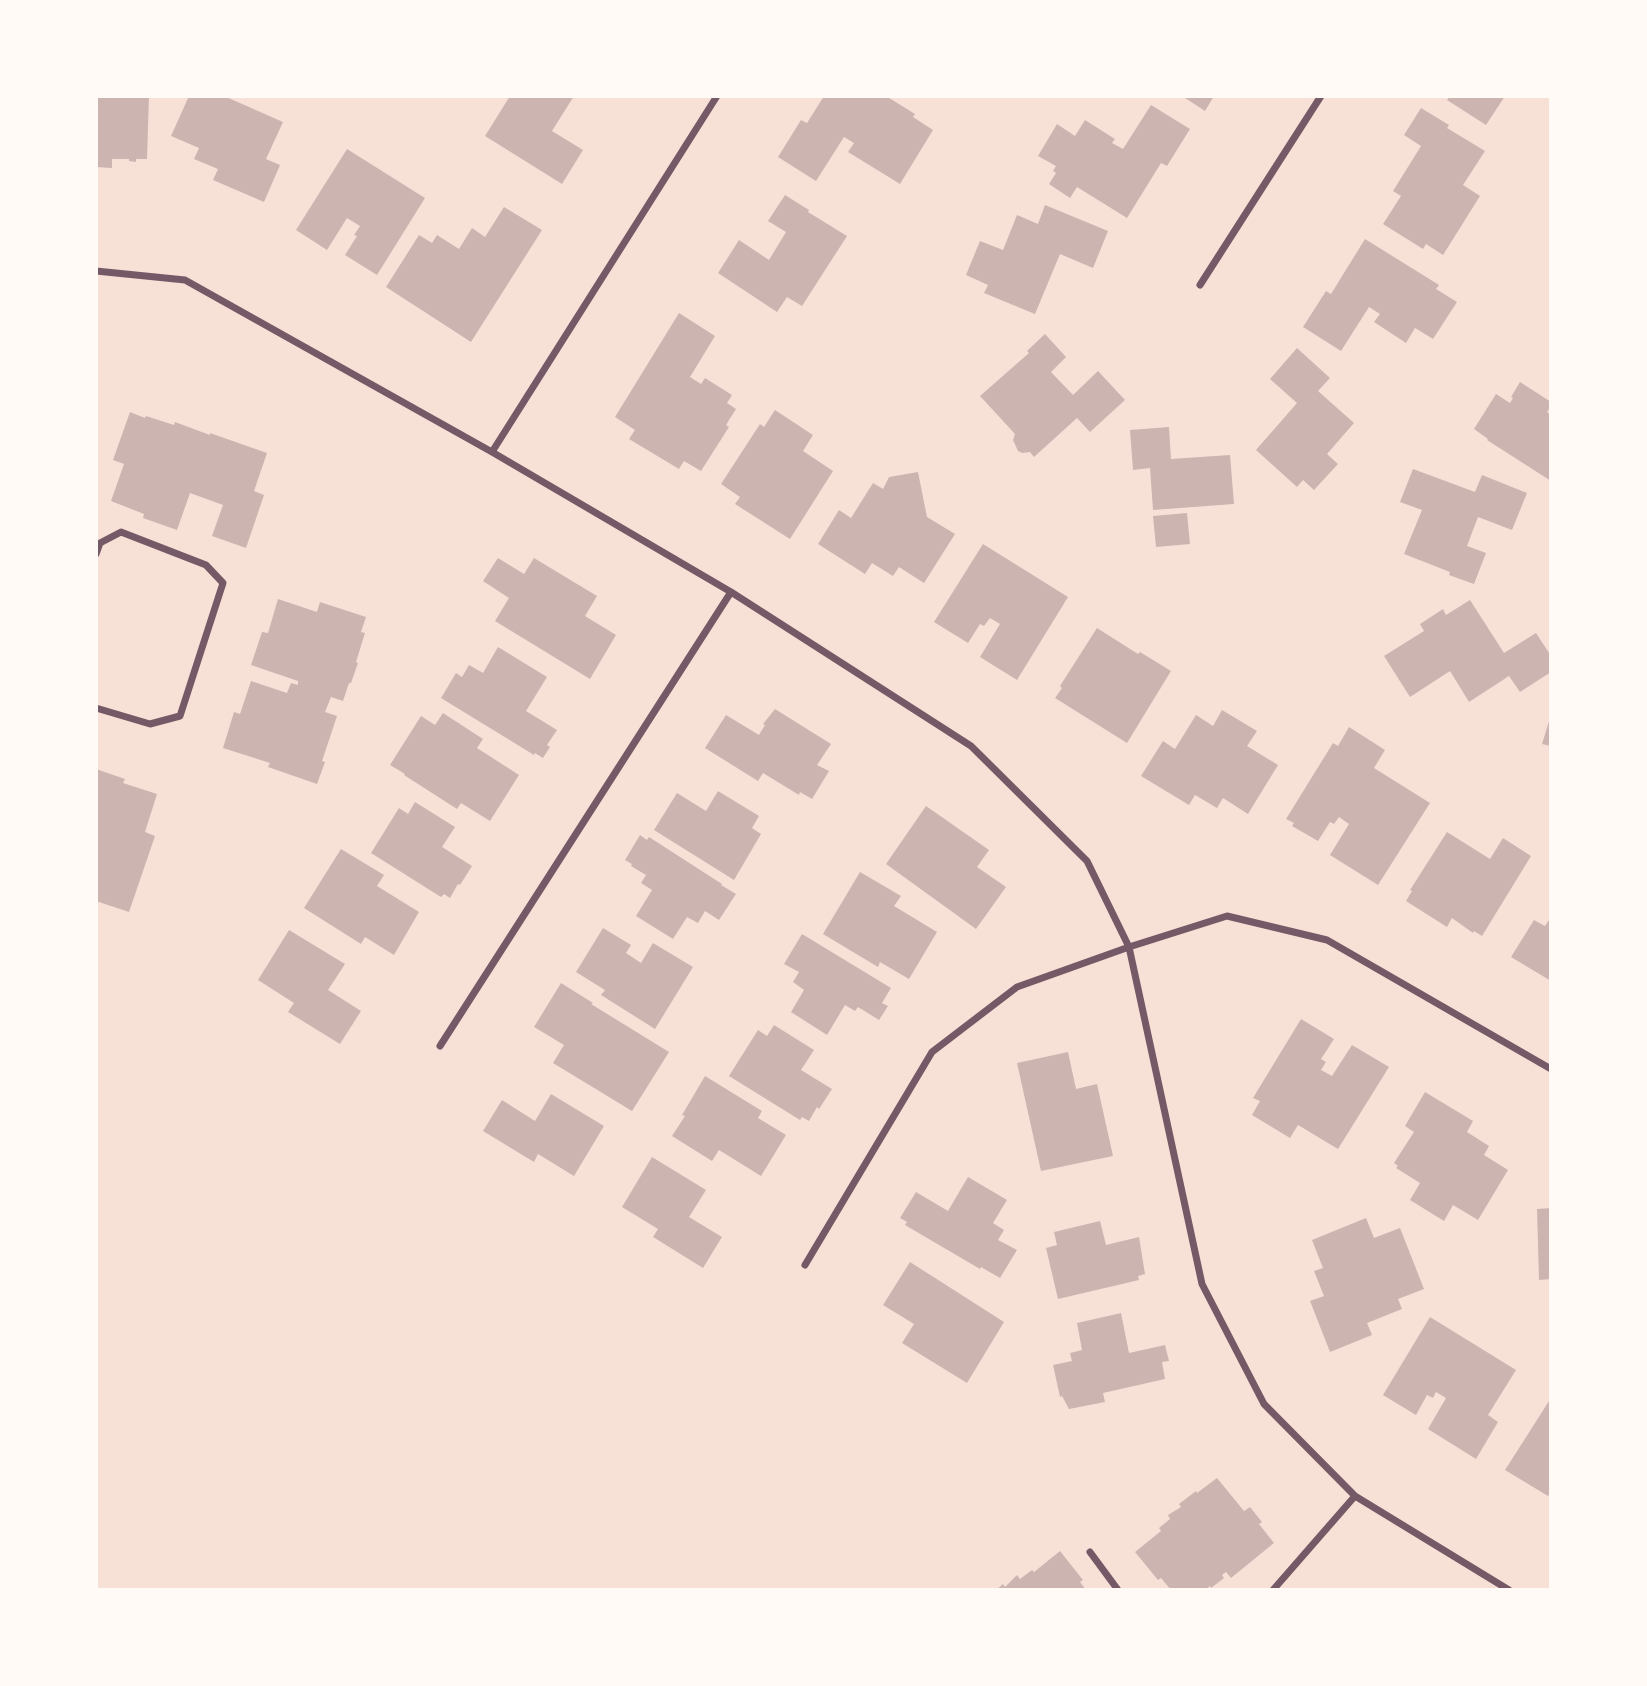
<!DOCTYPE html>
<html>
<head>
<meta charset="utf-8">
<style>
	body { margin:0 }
	#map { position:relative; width:1647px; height:1686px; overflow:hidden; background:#f7e1d7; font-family:Figtree,sans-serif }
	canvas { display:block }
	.frame { position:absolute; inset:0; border:98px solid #fffaf5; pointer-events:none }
</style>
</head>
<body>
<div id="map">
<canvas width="1647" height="1686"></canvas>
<div class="frame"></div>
</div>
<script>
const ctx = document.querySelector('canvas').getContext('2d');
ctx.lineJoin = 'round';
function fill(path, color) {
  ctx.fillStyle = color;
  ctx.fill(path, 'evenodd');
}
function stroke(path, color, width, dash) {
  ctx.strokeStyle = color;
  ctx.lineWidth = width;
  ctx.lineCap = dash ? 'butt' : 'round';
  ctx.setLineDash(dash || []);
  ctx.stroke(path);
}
fill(new Path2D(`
	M96,96H149L147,159H136V162L129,161V159H112V168L96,167Z
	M189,96H224L283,122L266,159L280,165L264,202L213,180L218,169L194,159L199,148L171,136Z
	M510,96H574L552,131L583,150L562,184L485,136Z
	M824,96H886L915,114L913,117L933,130L900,184L848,152L854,143L844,137L816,181L778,157L801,120L807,123Z
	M1182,96H1214L1205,111Z
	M1450,96H1505L1486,125L1447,100Z
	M1151,105L1190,129L1167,166L1161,163L1127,218L1077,187L1070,198L1049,184L1056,173L1053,171L1056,166L1038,156L1057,124L1075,136L1085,120L1115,139L1112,143L1123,149Z
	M1421,108L1449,125L1447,128L1485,151L1463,185L1480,196L1443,255L1426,244L1423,249L1383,224L1401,196L1393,191L1421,146L1404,135Z
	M347,149L425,198L377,275L345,255L357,236L354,235L360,226L347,218L327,250L296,230Z
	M785,195L809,210L808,212L847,236L802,306L787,297L777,312L718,273L739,240L769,260L786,232L768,221Z
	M1045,205L1108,231L1093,268L1060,254L1035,314L984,293L988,285L966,275L980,241L1003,250L1017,215L1038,224Z
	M504,207L542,230L471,342L386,287L419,235L432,243L437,235L459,249L472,228L485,237Z
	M1365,239L1439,285L1436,289L1457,302L1433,339L1415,328L1406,343L1374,322L1380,314L1369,307L1341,351L1303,327L1326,291L1331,294Z
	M679,313L715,336L690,377L701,384L705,378L732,395L727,403L736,409L726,425L729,427L701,471L684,461L679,469L629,439L635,430L615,417Z
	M1045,334L1066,357L1051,372L1073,395L1098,371L1125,400L1090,432L1077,418L1034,457L1030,452L1022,453L1018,451L1013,440L1015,434L980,396L1029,353L1027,351Z
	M1297,348L1330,378L1318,391L1354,423L1327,454L1338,464L1314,490L1303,480L1297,487L1256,450L1297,403L1270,379Z
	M1520,382L1551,402V406L1547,412L1551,415V481L1487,440L1488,439L1474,429L1496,394L1510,403L1513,398L1511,397Z
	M775,410L813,435L803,451L833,471L790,539L735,504L740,497L721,484L760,424L764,427Z
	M130,412L145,418L146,416L174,425L175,422L210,435V433L267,453L254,491L264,495L246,548L212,536L223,505L190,493L177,530L143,518L144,514L111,501L124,464L113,460Z
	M1169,427L1171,459L1230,455L1234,504L1153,510L1150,468L1133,470L1130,430Z
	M1413,469L1475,492L1482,475L1527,493L1512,530L1478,517L1467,546L1486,553L1474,584L1449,575L1450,572L1404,554L1422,510L1400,502Z
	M918,472L927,517L955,534L924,583L899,567L893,576L872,563L865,574L818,544L839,510L851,518L873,483L883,489L889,477Z
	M1187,513L1190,544L1156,547L1153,516Z
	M983,544L1068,597L1017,680L980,657L1000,624L990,618L984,626L980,624L968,643L934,622Z
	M498,558L524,574L534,558L597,596L585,616L616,635L590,679L495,621L509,598L483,581Z
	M278,599L317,612L320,602L366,617L361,632L365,633L356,662L358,663L351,683H349L343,701L331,697L325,712L337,716L322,761L325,762L317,784L268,767L270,763L223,748L234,712L240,714L251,681L287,693L291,683L298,685V681L251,665L262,632L268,633Z
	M1470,600L1504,653L1536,633L1551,656V672L1520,692L1509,676L1469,702L1450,671L1410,697L1384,656L1424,631L1420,624L1443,609L1446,615Z
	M1097,628L1138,654L1140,652L1171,671L1127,743L1055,698L1062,688L1060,686Z
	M498,647L547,677L526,711L557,730L547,745L550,747L543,758L535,753L534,755L441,698L456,673L462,677L469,665L483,673Z
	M775,709L831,744L817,765L829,771L812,799L800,792L799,795L763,773L758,781L705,748L726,715L759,735L765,725L763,724Z
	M1222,710L1257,731L1247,746L1278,765L1248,814L1223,798L1217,808L1195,795L1189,805L1141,776L1163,741L1175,749L1196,715L1213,726Z
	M443,713L483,739L477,748L519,775L490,821L461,803L457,809L404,775L405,774L390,765L421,716L435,725Z
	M1550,718H1551V746L1542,744Z
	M1349,727L1385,750L1374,768L1430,803L1378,885L1330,855L1349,824L1339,817L1334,824L1330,822L1318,841L1292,826L1294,823L1286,819L1333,743L1338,746Z
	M96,769L125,779L123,783L157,794L145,832L155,836L129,912L96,901Z
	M718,791L759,816L752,828L761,834L734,880L654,830L677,793L706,811Z
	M415,802L455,827L442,847L472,866L460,885L458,884L450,898L444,894L441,897L371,853L399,808L408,814Z
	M926,806L989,850L977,867L1006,887L976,929L886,864Z
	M1447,832L1490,859L1503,838L1531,856L1482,936L1474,931L1473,933L1452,918L1447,927L1406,901L1412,891L1410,890Z
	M640,835L647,840L649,837L722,884L721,885L736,894L719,920L705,911L698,923L687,917L673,939L636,916L652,890L641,883L646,875L631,866L632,864L625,860Z
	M341,849L384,875L377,886L419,912L394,955L365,937L361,944L304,908Z
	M860,872L901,896L894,906L937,932L909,979L880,962L878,967L823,934Z
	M1551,917V981L1511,957L1534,920L1545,926Z
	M603,928L631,945L626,953L641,963L653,943L693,967L655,1029L601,995L605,990L576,972Z
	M289,930L345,964L328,990L361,1011L340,1044L288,1012L294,1003L258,980Z
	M802,934L891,988L882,1003L888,1006L879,1020L858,1007L855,1011L845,1005L827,1035L791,1012L804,990L793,982L799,972L784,964Z
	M561,983L593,1003L591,1004L669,1052L632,1111L553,1063L564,1045L534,1027Z
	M1301,1019L1334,1039L1321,1059L1326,1062L1321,1070L1332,1076L1352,1045L1389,1067L1338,1149L1298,1125L1290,1138L1252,1115L1260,1101L1253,1098Z
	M774,1025L814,1050L801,1070L832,1089L819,1109L817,1107L809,1121L802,1117L800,1120L729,1076L758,1030L767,1036Z
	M1068,1052L1076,1089L1097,1084L1113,1156L1041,1171L1017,1063Z
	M705,1076L762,1111L758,1118L786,1135L761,1176L719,1150L712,1161L672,1136L685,1116L682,1115Z
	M1425,1092L1473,1121L1467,1132L1489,1146L1484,1155L1508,1170L1478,1220L1453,1205L1444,1221L1410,1200L1420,1183L1396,1168L1398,1166L1394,1163L1414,1132L1405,1126Z
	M551,1094L604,1126L574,1176L538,1154L534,1162L483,1131L502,1100L535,1121Z
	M652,1157L706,1190L689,1217L722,1237L703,1268L653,1237L658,1229L622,1207Z
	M968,1177L1007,1200L993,1223L1004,1230L998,1240L1017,1250L1000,1278L981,1267L980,1269L905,1225L907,1222L900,1218L916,1192L948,1211Z
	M1551,1208V1279L1539,1280L1537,1209Z
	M1366,1218L1374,1238L1400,1228L1424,1289L1398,1299L1402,1309L1367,1323L1372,1335L1330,1352L1310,1301L1324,1296L1314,1271L1323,1268L1312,1240Z
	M1100,1221L1106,1245L1139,1237L1145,1274L1138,1276L1139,1280L1058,1299L1046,1248L1057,1245L1054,1232Z
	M910,1262L1004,1322L967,1383L902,1343L914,1324L883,1305Z
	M1121,1313L1129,1353L1165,1345L1169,1361L1162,1362L1165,1379L1103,1393L1105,1402L1069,1409L1062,1396L1060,1397L1053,1365L1072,1361L1070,1353L1082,1350L1077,1323Z
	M1430,1317L1516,1370L1488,1415L1498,1422L1476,1459L1428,1429L1446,1398L1436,1392L1433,1398L1427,1395L1416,1415L1383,1395Z
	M1551,1398V1491L1548,1496L1505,1470Z
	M1217,1478L1244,1511L1250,1507L1262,1522L1259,1524L1274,1543L1231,1578L1226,1572L1222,1575L1224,1578L1211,1588L1210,1586L1205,1590H1171L1161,1578L1158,1580L1135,1552L1161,1531L1159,1528L1170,1519L1168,1515L1181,1507L1179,1504L1196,1491L1197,1493Z
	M1060,1551L1083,1580L1080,1582L1086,1590H996L1003,1584L1005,1587L1017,1575L1020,1579L1032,1570L1034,1572Z`), '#ccb4b1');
stroke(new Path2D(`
	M96,271L185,280L492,452L731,592L971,746L1087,861L1129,947L1202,1284L1264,1404L1355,1496L1509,1590
	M1200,285L1321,96
	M492,452L717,96
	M96,554L100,543L121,532L206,565L223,583L180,716L150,724L96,708
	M440,1046L731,592
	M805,1265L932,1052L1017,987L1129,947L1227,916L1327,940L1551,1069
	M1090,1552L1118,1590
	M1273,1590L1355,1496`), '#755966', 7);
</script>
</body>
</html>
